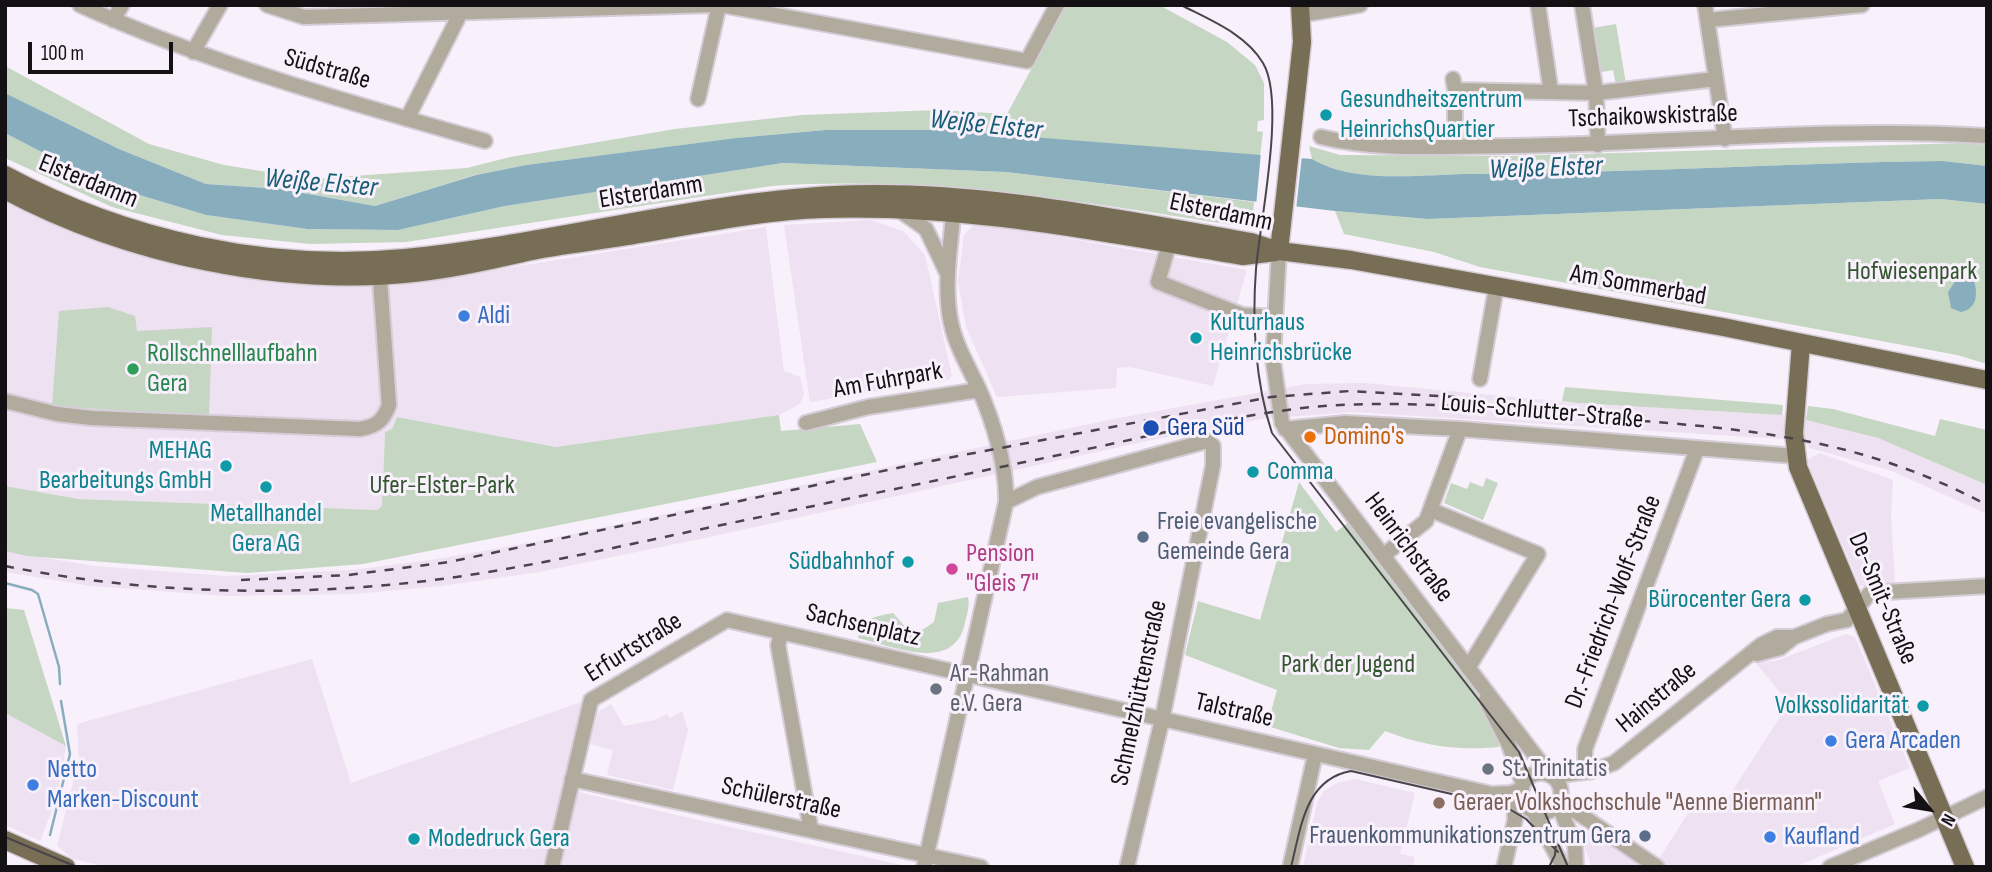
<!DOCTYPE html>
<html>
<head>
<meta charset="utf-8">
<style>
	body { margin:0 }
	#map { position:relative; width:1992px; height:872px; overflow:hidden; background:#f8f0fb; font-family:"Sofia Sans Condensed",sans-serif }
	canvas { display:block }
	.frame { position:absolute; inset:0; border:7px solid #141115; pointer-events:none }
	.north { position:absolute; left:1894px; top:774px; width:70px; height:70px; -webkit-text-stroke:5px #f8f0fb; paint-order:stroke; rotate:120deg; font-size:19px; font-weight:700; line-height:28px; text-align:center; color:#141115 }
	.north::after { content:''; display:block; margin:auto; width:24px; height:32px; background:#141115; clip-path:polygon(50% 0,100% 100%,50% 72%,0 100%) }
	.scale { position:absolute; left:28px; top:42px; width:145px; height:32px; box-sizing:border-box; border:4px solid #141115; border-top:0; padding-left:9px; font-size:21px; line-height:24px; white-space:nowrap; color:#141115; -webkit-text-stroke:5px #f8f0fb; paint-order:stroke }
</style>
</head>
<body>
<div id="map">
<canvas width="1992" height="872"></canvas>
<div class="frame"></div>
<div class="north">N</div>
<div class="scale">100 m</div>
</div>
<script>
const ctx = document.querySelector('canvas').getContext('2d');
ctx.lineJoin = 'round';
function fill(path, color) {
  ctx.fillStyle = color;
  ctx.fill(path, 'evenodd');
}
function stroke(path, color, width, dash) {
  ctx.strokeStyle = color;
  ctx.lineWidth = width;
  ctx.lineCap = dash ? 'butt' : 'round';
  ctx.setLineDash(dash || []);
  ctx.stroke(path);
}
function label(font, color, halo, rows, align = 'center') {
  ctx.font = font + ' "Sofia Sans Condensed",sans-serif';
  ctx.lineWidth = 6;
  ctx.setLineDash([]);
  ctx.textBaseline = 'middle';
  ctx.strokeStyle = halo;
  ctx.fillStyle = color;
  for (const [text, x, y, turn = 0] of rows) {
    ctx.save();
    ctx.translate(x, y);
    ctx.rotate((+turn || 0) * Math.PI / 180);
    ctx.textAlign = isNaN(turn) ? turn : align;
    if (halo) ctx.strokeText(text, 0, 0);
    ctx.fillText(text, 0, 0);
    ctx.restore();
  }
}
fill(new Path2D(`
	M5,197L201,268L386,287L766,227L784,371L800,377L804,395L800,404L779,415L556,447L397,417L392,429L385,432L382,506L377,510L79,499L5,486Z
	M870,220L903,231L925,255L952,376L948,380L810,402L784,225Z
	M985,224L1247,270L1213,386L1130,367L1117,368L1116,388L997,397L966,327L958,281L964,235L972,227Z
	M1364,383L1578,403L1782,415L1836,426L1878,438L1987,485V514L1892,471L1810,448L1807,444L1781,439L1353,412L1261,419L1147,441L705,538L539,572L441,586L354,594L226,596L91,586L5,572V551L94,566L226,576L352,570L437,559L534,542L1113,419L1306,384Z
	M1820,453L1893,480L1891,514L1895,584L1860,586L1807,460Z
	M1846,634L1855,637L1910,768L1878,781L1895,824L1795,867H1654L1700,794L1722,807L1789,703L1755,662L1776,661Z
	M312,659L351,783L584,701L546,867H109L73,859L57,846L79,759L77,724Z
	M611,704L624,726L655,720L667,714L670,718L682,711L688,730L673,790L607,775L613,750L590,744L598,712Z
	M5,713L66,746L57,798L40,841L5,825Z
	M1355,779L1415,793L1400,854L1415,857L1413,867H1303L1317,803L1324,791L1337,783Z
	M578,792L698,820L911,867H561Z
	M1576,825L1596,837L1643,867H1592Z`), '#eee1f2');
fill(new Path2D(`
	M1066,5H1159L1227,42L1255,65L1264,83V120L1258,121L1257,131L1263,132L1260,156L943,130H826L736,138L526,165L475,175L375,206L281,189L206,184L119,149L5,93V66L149,144L224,165L311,179L467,168L510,157L675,129L802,115L939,110L1007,114Z
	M1616,24L1626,84L1616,85L1613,70L1597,73L1592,28Z
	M5,133L103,184L206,215L307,229L398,230L505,206L783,163L1006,172L1254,202L1252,228C1088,203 937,175 771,186L406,242L310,244L222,235L112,207L5,158Z
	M1965,143L1987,145V166L1943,161C1786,163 1630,173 1474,174C1422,174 1356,185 1312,159L1309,146L1340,155L1510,156Z
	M1941,199L1987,204V364L1957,355L1480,267L1434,252L1344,234L1335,211L1428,219Z
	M108,307L135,316L137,331L212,327L209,416L52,406L59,311Z
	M1565,387L1783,405L1782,415L1578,403L1562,401Z
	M1808,406L1833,409L1935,436L1940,419L1987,430V485L1878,438L1806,420Z
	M779,415L781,431L860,424L877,462L363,564L247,573L27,556L5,551V486L79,499L377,510L382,506L385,432L392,429L397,417L556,447Z
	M1486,478L1498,483L1483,520L1444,503L1451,483L1467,489L1470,482L1483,487Z
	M1299,482L1336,532L1350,521C1389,571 1494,689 1499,747C1458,751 1423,746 1385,731L1369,750L1339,748L1267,726L1277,690L1185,655L1198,601L1260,620Z
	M968,597C970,606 967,614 965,623C954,674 893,646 858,638C863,617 874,617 893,613L907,629L922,630L934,622L938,603Z
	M5,608L24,610L66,746L5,713Z`), '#c5d6c2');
fill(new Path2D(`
	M5,93L119,149L206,184L281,189L375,206L476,175L526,165L736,138L826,130H943L1312,159C1356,185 1422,174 1474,174C1630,173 1786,163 1943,161L1987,166V204L1941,199L1428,219L1335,211L1006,172L783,163L505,206L398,230L307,229L206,215L103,184L5,133Z
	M1967,276L1974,281C1978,294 1977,309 1961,312L1951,308L1948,292L1956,280Z`), '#88adbd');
fill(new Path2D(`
	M1261,152L1302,155L1296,210L1256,206Z`), '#f8f0fb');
stroke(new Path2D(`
	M5,583L32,590L38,594L59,667L60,684
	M50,835L70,754L61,701`), '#88adbd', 2.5);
const minor = new Path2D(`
	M80,5C211,64 347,102 485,141
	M267,5L304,17L713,5
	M721,5L1027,61L1057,5
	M1538,5L1551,92
	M1582,5L1596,93L1598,145
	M1705,5L1725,139
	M1301,15L1360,5
	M113,20L122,5
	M1708,20L1862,5
	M193,52L220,5
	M1453,79L1455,90L1596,93L1716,79
	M698,99L719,5
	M407,119L463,8
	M1321,137C1382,152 1448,146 1511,146C1669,144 1828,126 1987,136
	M1455,146V90
	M899,210L926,229L946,271
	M1169,244L1158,282L1242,315L1274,317
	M1279,251L1273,360L1282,423L1550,775
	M1480,379L1496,288
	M5,401L57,414L92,418L360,429C377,426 383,421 389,405L379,266
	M806,423L868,407L979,390
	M1285,429L1345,423L1460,429L1795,456
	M1006,502L1037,487L1207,441L1213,446V465L1162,720L1127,867
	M1431,510L1538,554L1468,668
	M1384,555L1426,521L1460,429
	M781,633L778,645L811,830
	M1757,654L1780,648L1794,637L1827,624L1847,620L1870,593L1987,586
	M1486,700L1509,745L1523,784
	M1592,771L1585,760V749L1697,449
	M1521 793a20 20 0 1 1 40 0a20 20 0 1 1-40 0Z
	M1552,776L1592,771L1614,763L1761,645L1777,637H1794
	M572,779L981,867
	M1559,800L1657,867
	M1558,803L1575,846L1576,867
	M1533,811L1563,867
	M552,867L591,700L727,620L1492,794L1511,793L1522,789
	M924,867L1006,502C1007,466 993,420 978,387C968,366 956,346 951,323C943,284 951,245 954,205
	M1290,867L1315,755
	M1504,867L1515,820L1514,804
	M1830,867L1918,830L1987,797`);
const major = new Path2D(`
	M5,175C126,240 268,271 405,258C549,244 690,203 834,195C974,188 1114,218 1251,242L1279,251L1351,260L1723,327L1987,380
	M5,190C126,255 285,289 422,272C458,268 492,260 527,252C564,244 603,241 640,234C700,224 761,211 822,209C963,204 1104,233 1243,256L1276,252
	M1279,251L1302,42L1300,5
	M1801,343L1794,433L1798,467L1965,867
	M5,840L66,867`);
stroke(minor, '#d4ccd6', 18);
stroke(major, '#d4ccd6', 21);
stroke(minor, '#b0ab9c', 14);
stroke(major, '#786e55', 18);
stroke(new Path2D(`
	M1181,5C1210,20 1246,34 1263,63C1286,101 1260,221 1256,269C1252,321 1255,382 1272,433L1519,752L1568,867
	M5,837L77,867
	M1291,867C1301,828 1305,779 1351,771L1504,806L1526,819L1558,852
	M1549,867L1555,855L1556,841`), '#49454b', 2);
stroke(new Path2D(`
	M5,566C151,595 302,598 449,578C535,566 621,546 707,528C823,504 938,480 1054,456C1139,439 1226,416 1312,407C1413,398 1515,411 1616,419C1752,429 1863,439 1987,505
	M241,580L348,575L449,562L921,463L1271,397L1350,391L1458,397`), '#49454b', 2.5, [9, 9]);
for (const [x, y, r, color] of [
	[1326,115,7,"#0f9aa8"],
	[464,316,7,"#3f7fe0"],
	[1196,338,7,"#0f9aa8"],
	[133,369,7,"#2e9e5b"],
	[1151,428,9,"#1a4fb4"],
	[1310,437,7,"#e8710a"],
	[226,466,7,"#0f9aa8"],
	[1253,472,7,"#0f9aa8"],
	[266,487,7,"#0f9aa8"],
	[1143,537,7,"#5c6f8a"],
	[908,562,7,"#0f9aa8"],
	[952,569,7,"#d1479c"],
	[1805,600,7,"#0f9aa8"],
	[936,689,7,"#6b7280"],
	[1923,706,7,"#0f9aa8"],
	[1831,741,7,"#3f7fe0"],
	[1488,769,7,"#6b7280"],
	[33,785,7,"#3f7fe0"],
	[1439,803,7,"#8d6e63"],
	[1645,836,7,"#5c6f8a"],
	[1770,837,7,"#3f7fe0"],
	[414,839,7,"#0f9aa8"]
]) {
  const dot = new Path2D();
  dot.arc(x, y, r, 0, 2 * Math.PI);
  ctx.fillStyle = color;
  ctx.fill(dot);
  stroke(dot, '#f8f0fb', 2.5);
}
label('26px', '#141115', '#f8f0fb', [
	["Südstraße",327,70,16],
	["Tschaikowskistraße",1653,117,-2],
	["Elsterdamm",88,182,22],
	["Elsterdamm",651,193,-9],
	["Elsterdamm",1221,213,12],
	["Am Sommerbad",1638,286,10],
	["Am Fuhrpark",888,381,-10],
	["Louis-Schlutter-Straße",1542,412,5],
	["Heinrichstraße",1408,548,53],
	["De-Smit-Straße",1882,599,67],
	["Dr.-Friedrich-Wolf-Straße",1614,602,-69],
	["Sachsenplatz",863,626,13],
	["Erfurtstraße",634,648,-32],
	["Schmelzhüttenstraße",1140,693,-78],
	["Hainstraße",1657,698,-40],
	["Talstraße",1234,711,13],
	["Schülerstraße",781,799,12]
]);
label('26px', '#0d838f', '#f8f0fb', [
	["Gesundheitszentrum",1340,100],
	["HeinrichsQuartier",1340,130],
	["Kulturhaus",1210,323],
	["Heinrichsbrücke",1210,353],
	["MEHAG",212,451,"right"],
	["Bearbeitungs GmbH",212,481,"right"],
	["Comma",1267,472],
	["Metallhandel",266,514,"center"],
	["Gera AG",266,544,"center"],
	["Südbahnhof",894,562,"right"],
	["Bürocenter Gera",1791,600,"right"],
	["Volkssolidarität",1909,706,"right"],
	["Modedruck Gera",428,839]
], 'left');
label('26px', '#33562e', '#f8f0fb', [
	["Hofwiesenpark",1912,272],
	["Ufer-Elster-Park",442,486],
	["Park der Jugend",1348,665]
]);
label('26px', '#366cbe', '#f8f0fb', [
	["Aldi",478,316],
	["Gera Arcaden",1845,741],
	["Netto",47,770],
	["Marken-Discount",47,800],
	["Kaufland",1784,837]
], 'left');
label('26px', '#27864d', '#f8f0fb', [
	["Rollschnelllaufbahn",147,354],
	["Gera",147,384]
], 'left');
label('26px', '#164399', '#f8f0fb', [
	["Gera Süd",1167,428]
], 'left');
label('26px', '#c56008', '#f8f0fb', [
	["Domino's",1324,437]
], 'left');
label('26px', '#4e5e75', '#f8f0fb', [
	["Freie evangelische",1157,522],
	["Gemeinde Gera",1157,552],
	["Frauenkommunikationszentrum Gera",1631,836,"right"]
], 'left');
label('26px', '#b23c85', '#f8f0fb', [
	["Pension",966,554],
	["\"Gleis 7\"",966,584]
], 'left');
label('26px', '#5b616d', '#f8f0fb', [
	["Ar-Rahman",950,674],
	["e.V. Gera",950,704],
	["St. Trinitatis",1502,769]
], 'left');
label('26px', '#785e54', '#f8f0fb', [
	["Geraer Volkshochschule \"Aenne Biermann\"",1453,803]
], 'left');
label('italic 28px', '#195d76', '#f8f0fb', [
	["Weiße Elster",986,126,6],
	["Weiße Elster",1546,169,-2],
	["Weiße Elster",321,184,5]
]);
</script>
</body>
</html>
